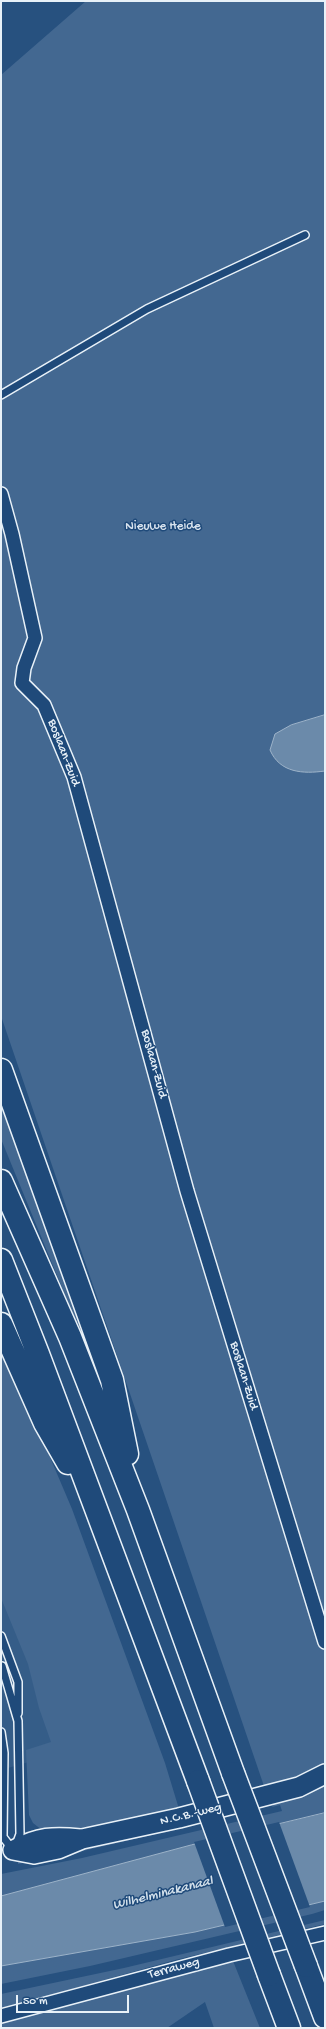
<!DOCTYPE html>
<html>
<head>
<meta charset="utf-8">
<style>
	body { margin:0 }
	#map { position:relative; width:326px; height:2029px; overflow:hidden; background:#27517f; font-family:"Gochi Hand",sans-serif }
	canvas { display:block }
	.frame { position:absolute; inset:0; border:2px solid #e8f1f8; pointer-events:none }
	.scale { position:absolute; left:16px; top:1995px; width:113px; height:18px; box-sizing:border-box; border:2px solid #e8f1f8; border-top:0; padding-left:5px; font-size:12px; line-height:14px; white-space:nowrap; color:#e8f1f8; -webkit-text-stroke:3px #1f4a7a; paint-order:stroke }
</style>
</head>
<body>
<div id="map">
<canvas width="326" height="2029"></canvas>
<div class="frame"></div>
<div class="scale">50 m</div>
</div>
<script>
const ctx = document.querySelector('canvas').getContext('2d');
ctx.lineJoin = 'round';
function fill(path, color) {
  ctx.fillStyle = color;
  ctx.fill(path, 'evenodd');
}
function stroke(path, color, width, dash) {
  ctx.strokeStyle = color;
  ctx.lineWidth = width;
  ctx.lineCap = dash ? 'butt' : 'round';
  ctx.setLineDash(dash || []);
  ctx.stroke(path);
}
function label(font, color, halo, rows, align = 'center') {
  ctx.font = font + ' "Gochi Hand",sans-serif';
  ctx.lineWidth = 3;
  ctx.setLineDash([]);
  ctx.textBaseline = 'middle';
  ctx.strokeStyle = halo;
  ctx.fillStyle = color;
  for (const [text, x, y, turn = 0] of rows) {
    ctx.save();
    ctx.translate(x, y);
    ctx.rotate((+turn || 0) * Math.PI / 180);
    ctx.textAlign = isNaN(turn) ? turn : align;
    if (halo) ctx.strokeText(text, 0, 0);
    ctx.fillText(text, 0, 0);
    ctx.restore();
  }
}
fill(new Path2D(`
	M1,1469L109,1739L1,1770Z`), '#355d88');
fill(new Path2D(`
	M86,1H325V1813L191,1845L1,1896V1874L82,1858L282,1811L280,1805L272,1807L275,1802L265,1789L1,1016V75Z
	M1,1090L120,1429L1,1139Z
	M1,1342L72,1509L165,1763L179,1809C134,1820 89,1830 42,1830L33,1823L29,1815L26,1750L51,1742L39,1708L28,1664L1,1598Z
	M185,1823L186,1827L74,1853L18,1864V1862L39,1859Z
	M325,1901V1910L312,1914L90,1966L1,1984V1966L195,1932Z
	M325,1920V1924L175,1960L1,2009V1994L124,1968Z
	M233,1961L260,2028H214L205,2002L167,2028H1V2024L182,1973Z`), '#436891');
const water = new Path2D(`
	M325,715V771C303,774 280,773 270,750L275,734L291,725Z
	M325,1813V1901L195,1932L1,1966V1896L191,1845Z`);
fill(water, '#6b8aaa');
stroke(water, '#9db3c9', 1);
fill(new Path2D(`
	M279,1822L310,1907L225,1927L194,1842Z`), '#27517f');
const lane = new Path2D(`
	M1,395L147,309L305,235
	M1,1636L18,1682V1713
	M2,1666L18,1721L20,1834L16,1845
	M1,1732L4,1753
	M1,1754L4,1753L3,1837L13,1850`);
const street = new Path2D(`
	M1,494L12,534L35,638L24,668L22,683L44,705L74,777L187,1191L325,1642
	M1,2016L229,1955L325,1933`);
const secondary = new Path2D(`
	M13,1850L34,1854L58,1849L82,1839L179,1818L299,1787L325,1774
	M14,1850C38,1837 54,1836 80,1839`);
const highway = new Path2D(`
	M1,1070L112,1380L127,1454
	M1,1181L70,1337L138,1510L233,1773
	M1,1260L38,1354L198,1781
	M1,1324L45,1423L68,1463
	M306,1966L325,2017
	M269,1975L289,2028`);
stroke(lane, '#e8f1f8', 10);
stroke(street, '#e8f1f8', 16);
stroke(secondary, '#e8f1f8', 22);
stroke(highway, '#e8f1f8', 25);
stroke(lane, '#1f4a7a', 7);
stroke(street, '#1f4a7a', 13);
stroke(secondary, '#1f4a7a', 19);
stroke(highway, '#1f4a7a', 22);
const highwayBridge = new Path2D(`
	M233,1773L306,1966
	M198,1781L269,1975`);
stroke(highwayBridge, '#e8f1f8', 25, []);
stroke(highwayBridge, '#1f4a7a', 22);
label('13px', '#d8e3ee', '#1f4a7a', [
	["Nieuwe Heide",163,527]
]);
label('13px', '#e8f1f8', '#1f4a7a', [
	["Boslaan-Zuid",63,753,69],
	["Boslaan-Zuid",153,1064,75],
	["Boslaan-Zuid",243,1376,73],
	["N.C.B.-weg",191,1815,-14],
	["Terraweg",174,1969,-15]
]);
label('italic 14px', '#d5e2ec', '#1f4a7a', [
	["Wilhelminakanaal",163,1894,-14]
]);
</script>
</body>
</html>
